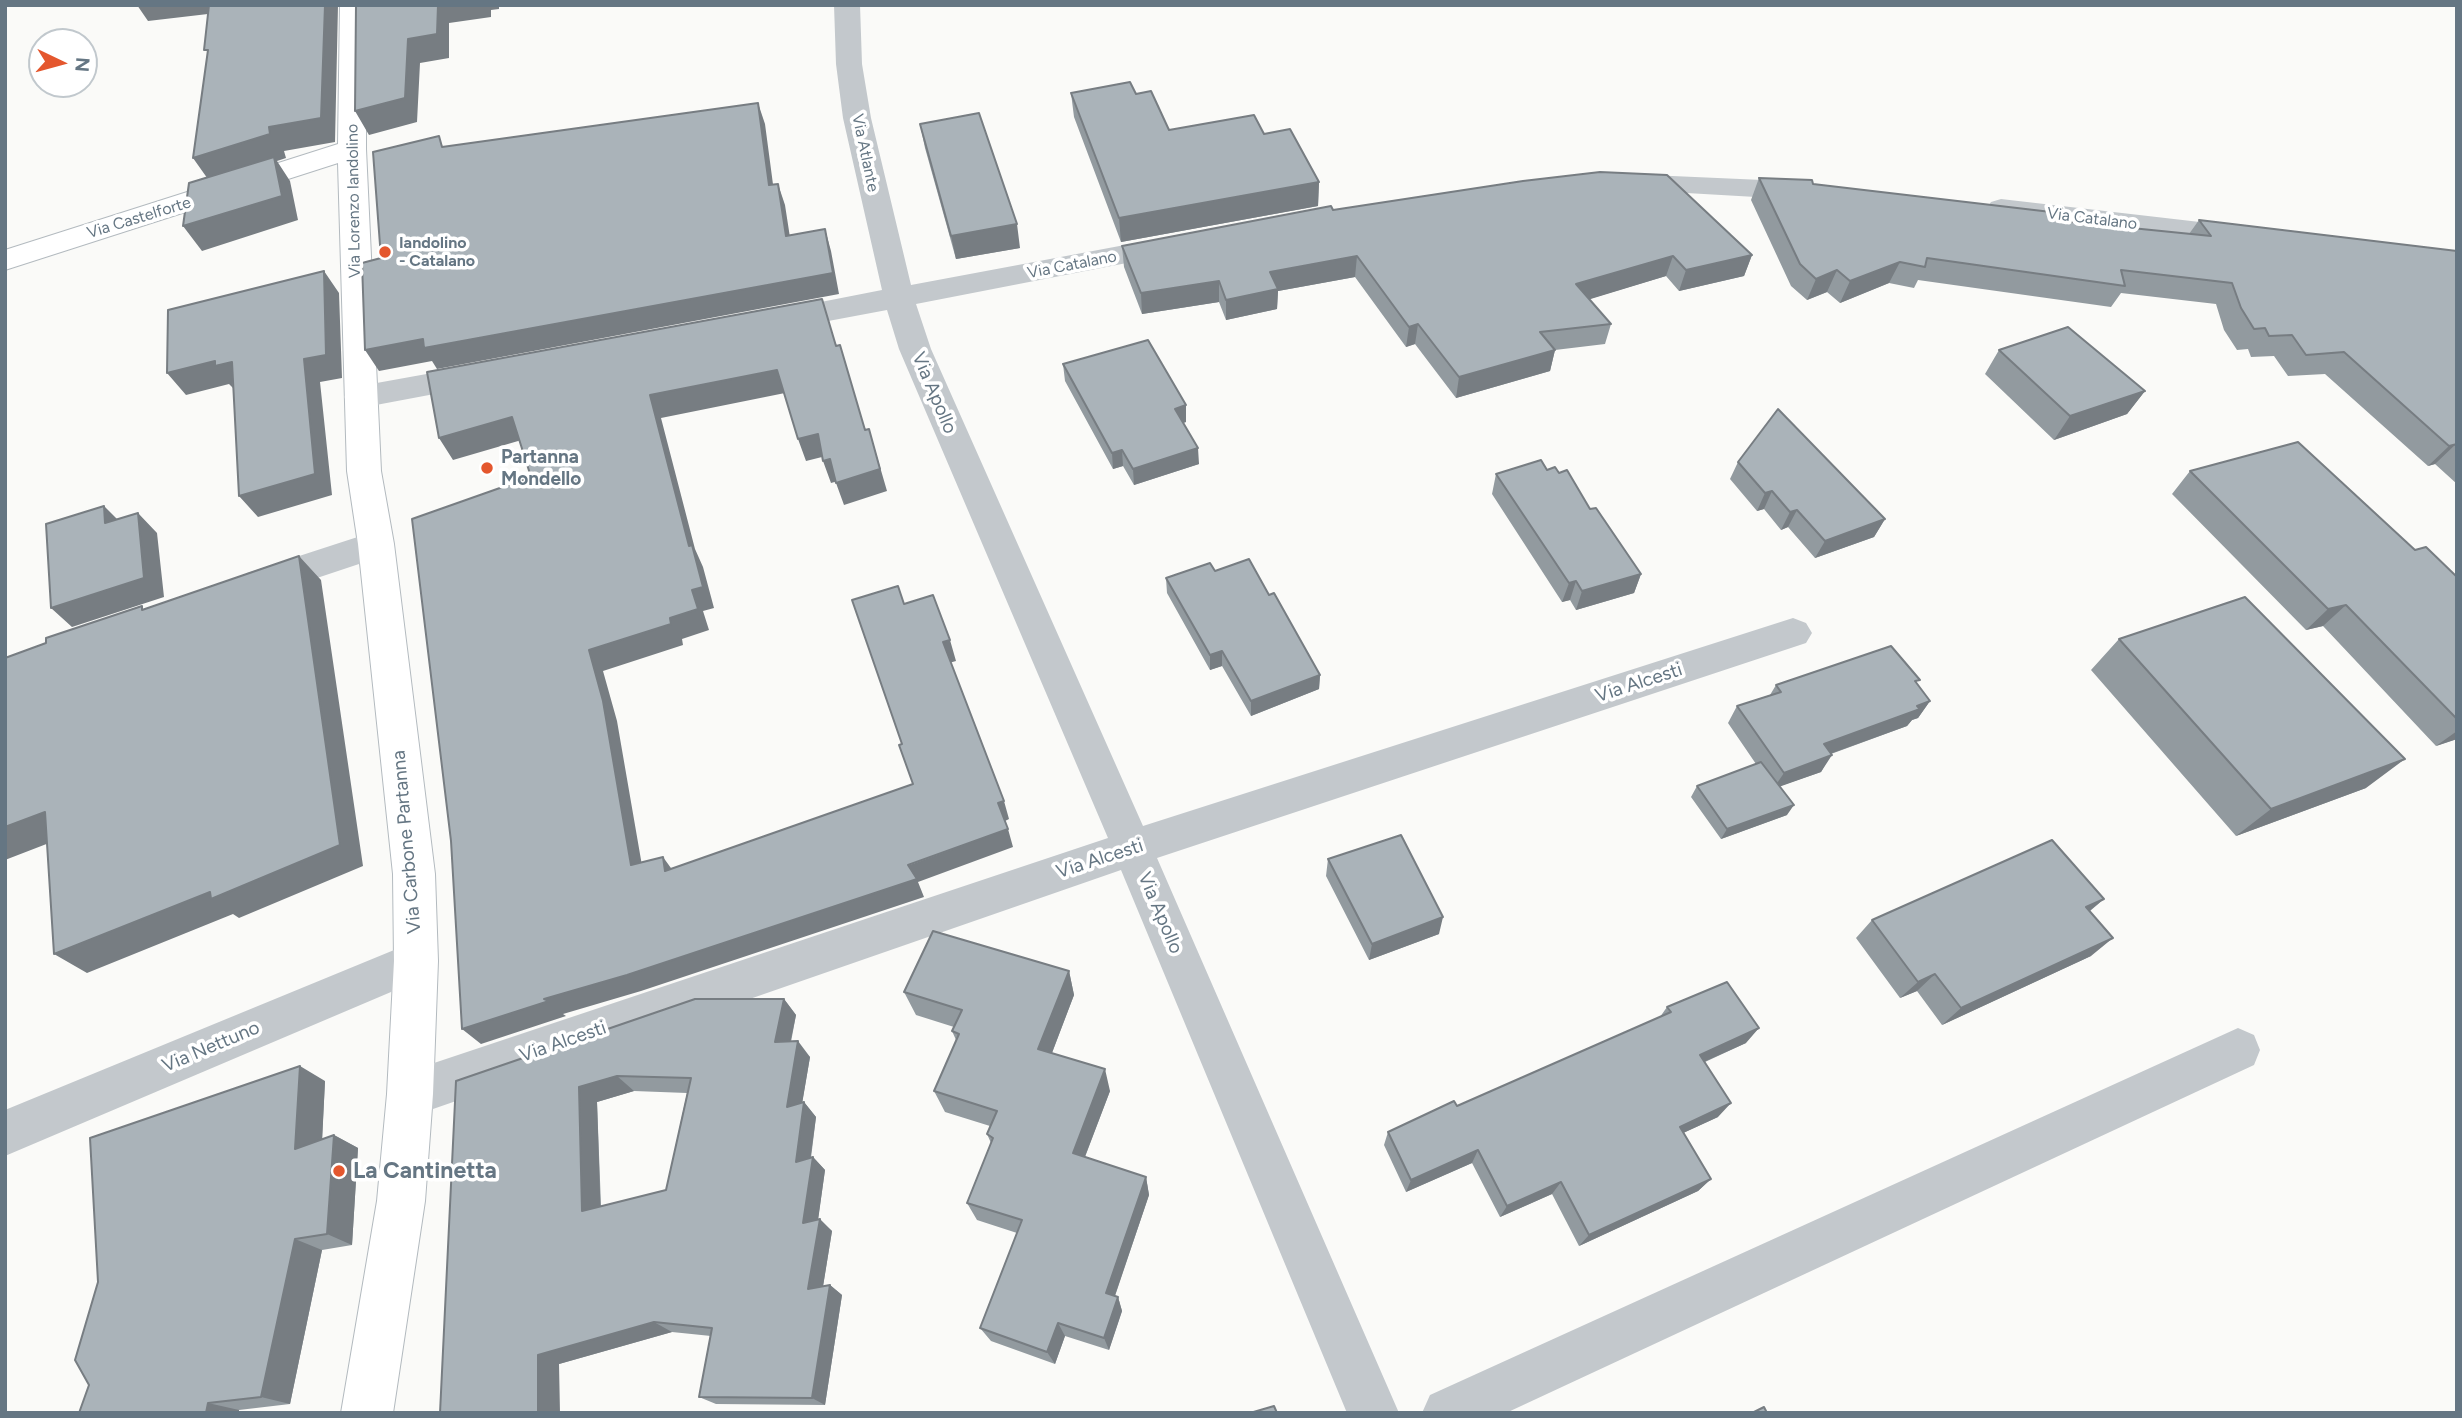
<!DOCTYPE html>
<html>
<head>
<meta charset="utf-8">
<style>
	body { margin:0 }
	#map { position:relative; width:2462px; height:1418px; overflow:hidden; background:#fafaf8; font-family:Figtree,sans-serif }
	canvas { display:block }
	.frame { position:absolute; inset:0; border:7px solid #657683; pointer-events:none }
	.north { position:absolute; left:28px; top:28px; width:70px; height:70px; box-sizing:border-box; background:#fff; border:2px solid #c1c8cd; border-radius:50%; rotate:95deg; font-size:19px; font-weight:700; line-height:28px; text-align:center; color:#657683 }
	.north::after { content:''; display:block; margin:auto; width:24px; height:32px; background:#e4572e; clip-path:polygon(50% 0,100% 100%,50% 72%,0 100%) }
</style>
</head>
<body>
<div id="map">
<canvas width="2462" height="1418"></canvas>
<div class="frame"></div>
<div class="north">N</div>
</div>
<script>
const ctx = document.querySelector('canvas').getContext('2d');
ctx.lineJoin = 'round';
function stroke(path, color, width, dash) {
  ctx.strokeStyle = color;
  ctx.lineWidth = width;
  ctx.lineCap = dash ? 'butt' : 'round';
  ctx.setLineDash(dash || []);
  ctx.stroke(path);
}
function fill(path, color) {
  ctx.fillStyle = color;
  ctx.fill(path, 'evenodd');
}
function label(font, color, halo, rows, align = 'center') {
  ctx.font = font + ' Figtree,sans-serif';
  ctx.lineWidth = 7;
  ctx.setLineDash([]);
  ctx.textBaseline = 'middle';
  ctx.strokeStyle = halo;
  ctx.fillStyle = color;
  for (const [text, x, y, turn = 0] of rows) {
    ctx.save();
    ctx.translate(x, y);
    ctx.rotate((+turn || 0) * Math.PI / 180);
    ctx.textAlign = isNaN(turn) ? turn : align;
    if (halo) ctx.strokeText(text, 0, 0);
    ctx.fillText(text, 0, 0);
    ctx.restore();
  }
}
const secondary = new Path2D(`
	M340,5H366V149L381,471L394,544L435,874L438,961L433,1094L425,1201L393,1413H341L377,1201L387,1094L394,961L393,874L358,544L347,471L338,163L5,270V250L338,144Z`);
stroke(secondary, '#b3babf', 2);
fill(new Path2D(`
	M834,5H860L862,64L871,118L911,285L1173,236L1183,238L1188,245L1183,252L1173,254L916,304L931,349L1143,826L1793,618L1806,623L1812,633L1806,643L1157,858L1399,1413H1347L1121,870L410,1117L394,1110L387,1094L394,1078L410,1071L1108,838L899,349L887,310L775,331L764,328L759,321L764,314L775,311L882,290L843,118L836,64Z
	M1627,174L1808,182L1818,185L1822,191L1818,197L1808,200L1617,189L1613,183L1617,177Z
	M2001,199L2243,227L2253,229L2258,236L2253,243L2243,245L1991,214L1987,208L1991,202Z
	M482,364L493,367L498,375L493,383L360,408L348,405L344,397L348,389L360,386Z
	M376,531L389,534L394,544L389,554L260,597L247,593L242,583L247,573Z
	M416,941L431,947L438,961L431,975L5,1156V1110Z
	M2238,1028L2254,1035L2260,1050L2254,1065L1506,1413H1422L1430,1395Z`), '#c3c8cc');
fill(secondary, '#fff');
fill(new Path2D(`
	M1071,93L1136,94L1169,130L1264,134L1319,182L1318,206L1121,242L1074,117Z
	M920,124L1020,248L956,259L925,148Z
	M1759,178L1813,184L2052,220L2189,234L2199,220L2457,251V484L2435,464L2428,466L2325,374L2288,376L2274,356L2251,357L2248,349L2237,350L2224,330L2216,304L2121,293L2111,307L1918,280L1914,288L1889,283L1840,303L1827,292L1807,300L1791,286L1751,200Z
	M1333,210L1752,255L1744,276L1679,291L1666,276L1589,299L1611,324L1605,344L1555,350L1550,371L1456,398L1415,344L1406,347L1355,277L1278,291L1277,309L1226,320L1219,302L1142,314L1124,267L1122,246Z
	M1999,350L2145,391L2127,414L2054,440L1985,374Z
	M1063,364L1186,405V422L1183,423L1199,464L1134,485L1123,466L1113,469L1065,381Z
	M1738,462L1885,519L1874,537L1815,558L1788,527L1781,530L1764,509L1757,511L1730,479Z
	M1547,470L1559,473L1590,509L1641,574L1634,593L1576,610L1570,600L1562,602L1492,494L1496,474Z
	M2190,471L2415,550L2457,577V739L2436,746L2323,626L2306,630L2172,494Z
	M1215,571L1269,595L1320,675L1319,689L1251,716L1222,666L1210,670L1167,593L1166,578Z
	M2119,639L2366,788L2236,836L2091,670Z
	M1917,684L1930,701L1918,718L1912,720L1907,726L1831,754L1821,772L1780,786L1787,815L1721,839L1691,797L1697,786L1756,764L1728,723L1737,706L1770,695L1776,685Z
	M1328,859L1439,934L1369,960L1326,876Z
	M2104,899L2090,911L2091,956L1942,1025L1917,991L1900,998L1856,938L1872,920Z
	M1069,971L1074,995L1052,1053L1110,1091L1085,1157L1146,1177L1149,1195L1115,1296L1118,1297L1122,1311L1109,1350L1065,1336L1055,1364L991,1341L980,1328L1017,1233L977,1220L967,1203L991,1143L987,1134L990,1126L945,1112L934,1091L956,1040L952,1031L954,1027L916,1015L904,992Z
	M784,999L796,1015L791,1042L810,1057L802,1103L804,1102L816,1117L811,1158L813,1157L825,1170L818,1219L832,1231L823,1286L830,1285L842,1295L825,1405L716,1404L699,1397L711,1336L672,1332L559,1364L456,1081ZM634,1091L687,1093L666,1190L601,1206L597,1102Z
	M1667,1007L1746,1043L1705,1062L1718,1117L1683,1133L1711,1179L1698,1191L1579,1246L1552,1194L1500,1217L1472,1163L1406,1192L1384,1145L1388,1132L1457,1106L1660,1017Z
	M325,1081L322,1139L334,1135L358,1148L352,1245L322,1250L290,1404L239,1410V1413H79Z`), '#929a9f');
fill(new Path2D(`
	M137,5H221L225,12L148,21Z
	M325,5H338L335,142L284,151L286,158L277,161L290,181L298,220L202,251L183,226L210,182L193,158L269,127Z
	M438,5H506L499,6V9L491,10V17L449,23V58L420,63L417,122L369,135L355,111L408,39Z
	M758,103L765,124L776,207L769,185Z
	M1319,182L1318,206L1121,242L1119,218Z
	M778,184L785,205L793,257L786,236Z
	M1017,224L1020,248L956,259L951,236Z
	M825,229L831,251L839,294L437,369L432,361L379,371L365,350Z
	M1752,255L1744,276L1679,291L1686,270Z
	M1357,256L1355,277L1278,291L1277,309L1226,320V300L1270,272Z
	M1673,256L1666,276L1571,305L1576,284Z
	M1900,262L1889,283L1840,303L1850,281Z
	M1837,270L1827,292L1807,300L1816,279Z
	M324,271L339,293L342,378L320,382L332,495L258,517L239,496L304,359Z
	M1219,281V302L1142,314L1141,293Z
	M1418,324L1415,344L1406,347L1409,327Z
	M1555,350L1550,371L1456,398L1459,377Z
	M215,361L232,362L233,388L229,384L186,395L167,373Z
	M777,370L785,393L661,418L695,549L703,567L714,608L703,611L709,630L682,639L683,645L603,671L617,721L645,883L631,865L589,650L670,618L692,590L689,546L650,395Z
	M2145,391L2127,414L2054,440L2070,416Z
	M1186,405V422L1176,425L1175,409Z
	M512,417L525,439L453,460L439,438Z
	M869,429L887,491L844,505L836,483Z
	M818,434L826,456L806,461L798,439Z
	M2457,443L2435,464L2428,466L2449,446Z
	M1198,448L1199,464L1134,485L1133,469Z
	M1122,450L1123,466L1113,469L1112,453Z
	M830,459L838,481L831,483L823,461Z
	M1772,491L1764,509L1757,511L1765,493Z
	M104,506L124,526L105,523Z
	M1797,510L1788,527L1781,530L1790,512Z
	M138,513L157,533L164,597L72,627L51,608Z
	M1885,519L1874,537L1815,558L1825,541Z
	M299,556L321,580L363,866L239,918L233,914L87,973L54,954Z
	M1641,574L1634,593L1576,610L1582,591Z
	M1576,581L1570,600L1562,602L1569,583Z
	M2346,605L2323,626L2306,630L2328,609Z
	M950,640L956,661L949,663L943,642Z
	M1222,651V666L1210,670V655Z
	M1320,675L1319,689L1251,716V701Z
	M1930,701L1918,718L1912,720L1907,726L1813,760L1824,744Z
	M2457,731V739L2436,746Z
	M1832,755L1821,772L1773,789L1784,773Z
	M2405,759L2366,788L2236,836L2271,809Z
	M1004,801L1009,819L1003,822L998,803Z
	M1794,805L1787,815L1721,839L1727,829Z
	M45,812L75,833L5,860V827Z
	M1008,829L1013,847L918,882L924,897L641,991L563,1014L566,1016L481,1044L462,1029Z
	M663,857L676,875L665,871Z
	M2104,899L2082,917L2086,907Z
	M1443,917L1439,934L1369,960L1372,944Z
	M2113,938L2091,956L1942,1025L1961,1008Z
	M1069,971L1074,995L1045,1071L1038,1049Z
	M1935,974L1917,991L1900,998L1918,982Z
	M784,999L796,1015L787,1058L775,1042Z
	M1759,1028L1746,1043L1688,1069L1700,1055Z
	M798,1041L810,1057L799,1122L787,1107Z
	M300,1066L325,1081L321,1163L295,1149Z
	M1105,1069L1110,1091L1079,1172L1073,1153Z
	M617,1076L634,1091L597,1102L601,1223L582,1211L579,1087Z
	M804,1102L816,1117L808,1176L796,1162Z
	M1731,1103L1718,1117L1668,1140L1680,1127Z
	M334,1135L358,1148L352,1245L327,1234Z
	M1478,1150L1472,1163L1406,1192L1411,1180Z
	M813,1157L825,1170L816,1235L803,1223Z
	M1146,1177L1149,1195L1111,1307L1106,1293Z
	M1711,1179L1698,1191L1579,1246L1589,1235Z
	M1561,1182L1552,1194L1500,1217L1507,1206Z
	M820,1219L832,1231L821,1299L808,1289Z
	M295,1239L322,1250L290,1404L261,1397Z
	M830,1285L842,1295L825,1405L812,1398Z
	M1118,1297L1122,1311L1109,1350L1104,1338Z
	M654,1322L672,1332L559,1364L560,1413H538V1355Z
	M1058,1323L1065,1336L1055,1364L1047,1352Z
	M208,1403L239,1410V1413H206Z`), '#777d82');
const building = new Path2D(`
	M209,5H325L321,118L269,127L270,134L193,158L208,50H204Z
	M356,5H438L437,34L408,39L405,98L355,111Z
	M1130,82L1136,94L1151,91L1169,130L1254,115L1264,134L1290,129L1319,182L1119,218L1071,93Z
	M758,103L769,185L778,184L786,236L825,229L833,273L424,348L423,339L365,350L362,263L381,258L373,152L439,136L442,147Z
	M979,113L1017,224L951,236L920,124Z
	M274,157L282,196L183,226L189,183Z
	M1600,172L1667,175L1752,255L1686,270L1673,256L1576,284L1611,324L1540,332L1555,350L1459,377L1418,324L1409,327L1357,256L1270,272L1278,289L1226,300L1219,281L1141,293L1122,246L1331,206L1333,210L1523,181Z
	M1759,178L1812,180L1813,184L2051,212L2052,220L2211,236L2199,220L2457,251V444L2449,446L2344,352L2306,355L2292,335L2269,336L2265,328L2254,329L2241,308L2232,283L2121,270L2125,286L1927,258L1925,267L1900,262L1850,281L1837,270L1816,279L1800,264Z
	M324,271L326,355L304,359L315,474L239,496L232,362L215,366V361L167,373L168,310Z
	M822,299L836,346L840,345L865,430L869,429L880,469L836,483L830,459L823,461L818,434L798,439L777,370L650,395L689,546L692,545L703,587L692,590L698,609L670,618L671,624L589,650L603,701L631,865L663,857L665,871L913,784L899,745L902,744L852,600L898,586L904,604L933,595L950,640L943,642L1004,801L998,803L1008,829L908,865L917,879L627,975L544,999L549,1001L462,1029L451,841L412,519L531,477L512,417L439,438L427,372Z
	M2068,327L2145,391L2070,416L1999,350Z
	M1148,340L1186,405L1175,409L1198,448L1133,469L1122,450L1112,453L1063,364Z
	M1778,409L1885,519L1825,541L1797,510L1790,512L1772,491L1765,493L1738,462Z
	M2298,442L2415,550L2426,547L2457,577V719L2346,605L2328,609L2190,471Z
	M1541,460L1547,470L1555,467L1559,473L1567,470L1590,509L1596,508L1641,574L1582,591L1576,581L1569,583L1496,474Z
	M104,506L105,523L138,513L144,578L51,608L46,524Z
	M299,556L340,845L211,899L210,892L54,954L45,812L5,827V658L46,643V638L142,606V610Z
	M1249,559L1269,595L1274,593L1320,675L1251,701L1222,651L1210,655L1166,578L1210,563L1215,571Z
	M2245,597L2405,759L2271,809L2119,639Z
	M1891,646L1920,680L1915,681L1930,701L1917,706L1920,709L1824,744L1832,755L1784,773L1737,706L1781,692L1776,685Z
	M1761,762L1794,805L1727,829L1697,786Z
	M1401,835L1443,917L1372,944L1328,859Z
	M2052,840L2104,899L2086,907L2113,938L1961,1008L1935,974L1918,982L1872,920Z
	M933,931L1069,971L1038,1049L1105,1069L1073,1153L1146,1177L1106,1293L1118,1297L1104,1338L1058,1323L1047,1352L980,1328L1022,1220L967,1203L993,1138L987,1134L997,1111L934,1091L959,1034L952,1031L962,1010L904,992Z
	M1727,982L1759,1028L1700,1055L1731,1103L1680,1127L1711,1179L1589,1235L1561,1182L1507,1206L1478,1150L1411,1180L1388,1132L1454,1101L1457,1106L1671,1012L1667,1007Z
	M695,999H784L775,1042L798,1041L787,1107L804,1102L796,1162L813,1157L803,1223L820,1219L808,1289L830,1285L812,1398L699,1397L712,1328L654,1322L538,1355V1413H440L456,1081ZM617,1076L691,1078L666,1190L582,1211L579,1087Z
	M300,1066L295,1149L334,1135L327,1234L295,1239L261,1397L208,1403L206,1413H79L89,1385L75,1360L98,1282L90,1138Z
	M1274,1406L1277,1413H1250Z
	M1764,1407L1767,1413H1752Z`);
fill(building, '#aab3b9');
stroke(building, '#777d82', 2);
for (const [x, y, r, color] of [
	[385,252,7,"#e4572e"],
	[487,468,7,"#e4572e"],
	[339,1171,7,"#e4572e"]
]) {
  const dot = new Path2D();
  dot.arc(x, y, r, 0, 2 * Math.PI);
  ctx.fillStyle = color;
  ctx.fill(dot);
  stroke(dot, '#fff', 2.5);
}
label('16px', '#657683', '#fff', [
	["Via Atlante",865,153,78],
	["Via Lorenzo Iandolino",354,201,-91],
	["Via Castelforte",139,218,-17],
	["Via Catalano",2092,219,7],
	["Via Catalano",1072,265,-11]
]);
label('bold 16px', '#657683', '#fff', [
	["Iandolino",399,243],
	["- Catalano",399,261]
], 'left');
label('19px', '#657683', '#fff', [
	["Via Apollo",934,393,67],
	["Via Alcesti",1639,683,-18],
	["Via Carbone Partanna",407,842,-95],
	["Via Alcesti",1100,859,-18],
	["Via Apollo",1160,913,67],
	["Via Alcesti",563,1042,-19],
	["Via Nettuno",211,1047,-23]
]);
label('bold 19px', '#657683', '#fff', [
	["Partanna",501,457],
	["Mondello",501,479]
], 'left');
label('bold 23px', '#657683', '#fff', [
	["La Cantinetta",353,1171]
], 'left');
</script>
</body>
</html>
